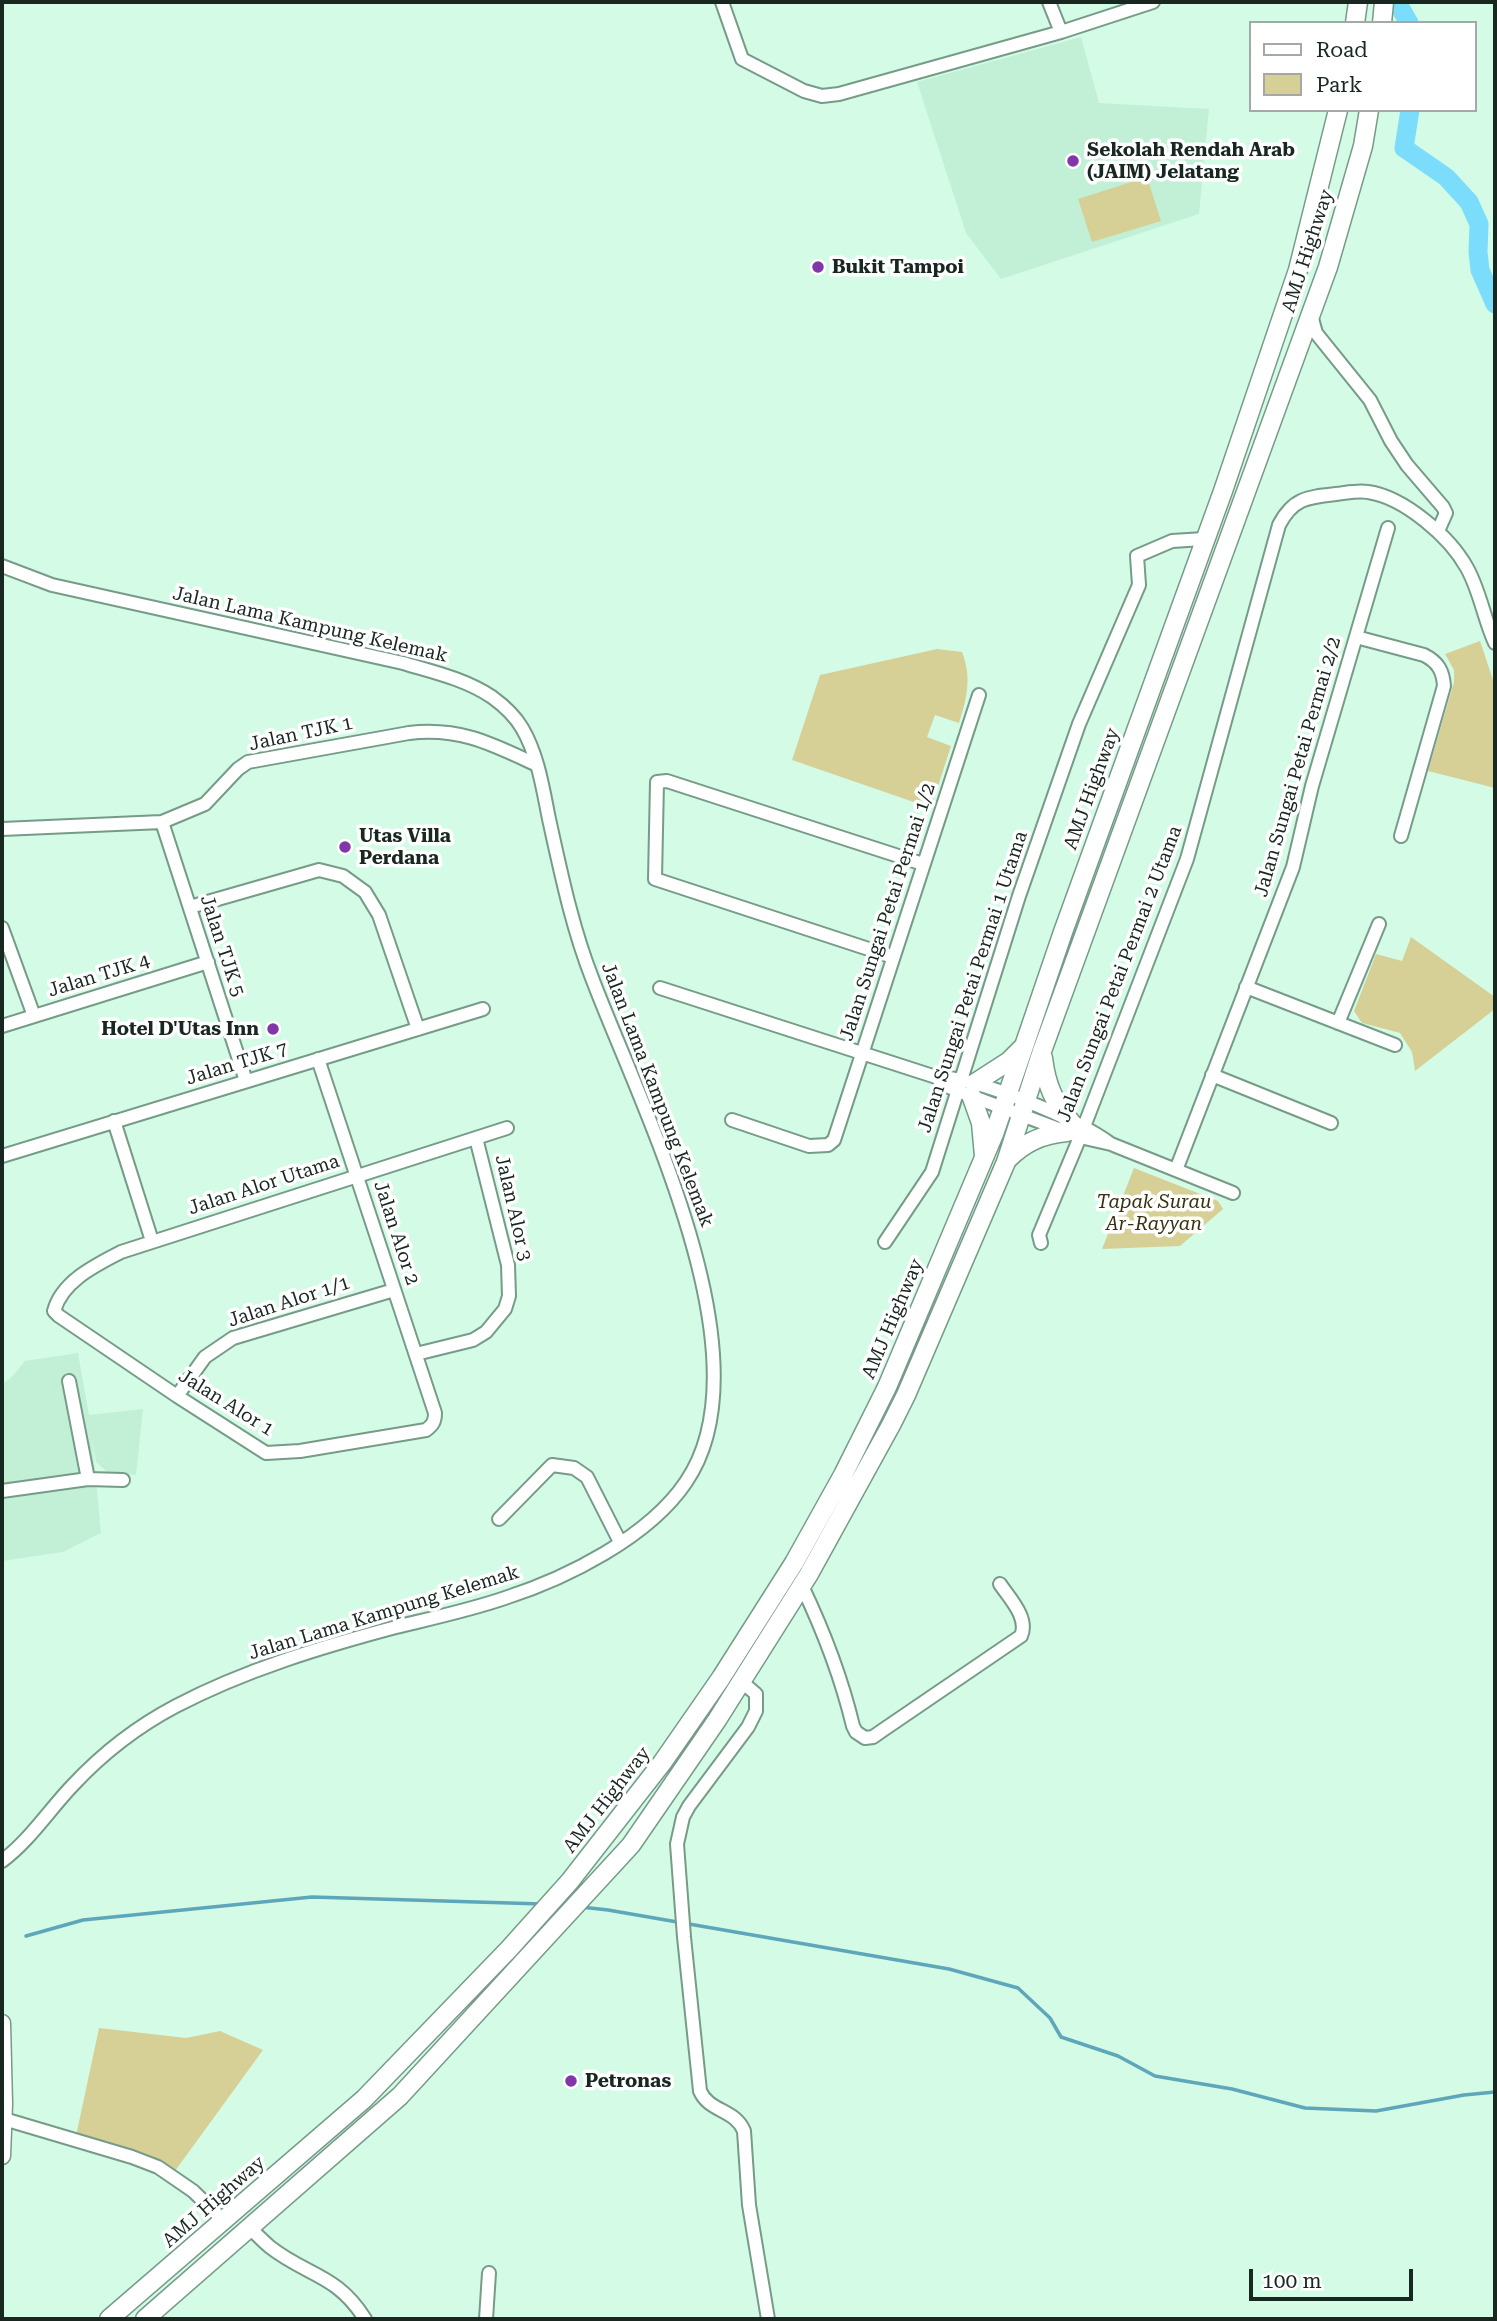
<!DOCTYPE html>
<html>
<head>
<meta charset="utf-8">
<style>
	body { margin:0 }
	#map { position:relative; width:1497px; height:2321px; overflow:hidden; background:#d4fbe6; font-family:"Roboto Serif",serif }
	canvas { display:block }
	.frame { position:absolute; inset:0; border:4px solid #182720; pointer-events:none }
	.legend { position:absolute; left:1249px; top:21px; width:228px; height:91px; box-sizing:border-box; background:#fff; border:2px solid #a3a9a6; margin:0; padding:9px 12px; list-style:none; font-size:21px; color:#182720 }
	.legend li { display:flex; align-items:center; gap:14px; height:35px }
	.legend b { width:35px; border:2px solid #a3a9a6 }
	.scale { position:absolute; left:1249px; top:2269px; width:164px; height:32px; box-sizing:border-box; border:4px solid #182720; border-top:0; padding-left:9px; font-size:21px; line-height:24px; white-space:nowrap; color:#182720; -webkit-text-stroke:5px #fff; paint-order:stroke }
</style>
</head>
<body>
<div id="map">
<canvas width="1497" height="2321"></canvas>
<div class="frame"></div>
<ul class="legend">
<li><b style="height:9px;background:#fff"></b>Road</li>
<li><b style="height:19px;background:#d6d096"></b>Park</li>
</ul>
<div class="scale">100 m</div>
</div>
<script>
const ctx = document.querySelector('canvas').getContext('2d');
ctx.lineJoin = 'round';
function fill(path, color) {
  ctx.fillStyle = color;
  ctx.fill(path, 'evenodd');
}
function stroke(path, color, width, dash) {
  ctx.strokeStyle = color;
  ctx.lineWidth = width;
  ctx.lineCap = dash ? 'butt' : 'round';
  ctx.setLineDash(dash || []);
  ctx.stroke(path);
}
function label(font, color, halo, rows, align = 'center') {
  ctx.font = font + ' "Roboto Serif",serif';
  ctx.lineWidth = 7;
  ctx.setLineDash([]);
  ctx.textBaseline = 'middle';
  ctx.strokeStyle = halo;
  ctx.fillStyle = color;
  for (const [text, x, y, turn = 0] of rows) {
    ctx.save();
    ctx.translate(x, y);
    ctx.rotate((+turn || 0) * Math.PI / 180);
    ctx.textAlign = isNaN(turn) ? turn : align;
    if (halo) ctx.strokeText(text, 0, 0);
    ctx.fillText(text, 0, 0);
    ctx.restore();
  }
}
fill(new Path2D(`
	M1081,37L1099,103L1209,109L1199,214L1001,279L966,233L917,82Z
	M78,1353L89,1415L143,1409L136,1475L108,1473L96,1462L92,1438L101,1533L63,1552L2,1561V1384L12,1377L25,1361Z`), '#c1f0d7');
fill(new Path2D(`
	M1147,177L1161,221L1092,242L1078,199Z
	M1480,641L1495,686V788L1428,771L1454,682V670L1445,654Z
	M937,649L962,652C972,677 967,698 959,723L935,715L927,737L951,746L931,808L792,760L820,675Z
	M1411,937L1495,997V1009L1415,1071L1412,1052L1400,1033L1362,1023L1354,1011L1376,954L1402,961Z
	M1134,1168L1218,1201L1223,1209L1180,1246L1102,1249Z
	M99,2028L186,2038L220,2031L263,2050L175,2171L128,2151L76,2136Z`), '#d6d096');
stroke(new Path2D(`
	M581,1907L608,1910L949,1969L1018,1988L1050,2018L1061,2037L1118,2056L1155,2076L1232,2089L1305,2108L1376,2111L1464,2095L1495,2092
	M26,1936L83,1920L312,1897L542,1904`), '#5ea6ba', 3.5);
stroke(new Path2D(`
	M1397,2L1409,23
	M1410,110L1404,148L1446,177L1469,202L1479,224L1478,252L1480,270L1495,304`), '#7cdcfc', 19);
const minor = new Path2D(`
	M722,2L742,59L804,91L822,96L839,94L1061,32L1153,2
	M1049,2L1061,32
	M1311,315L1316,333L1370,400L1391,441L1407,465L1443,507L1446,513L1438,531
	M2,566L52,585L403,663C433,672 465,679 492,697C503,705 515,716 522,728C538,755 543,789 549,819C561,873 572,927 592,978C639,1103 771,1358 686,1482C649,1537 567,1578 505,1598C470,1610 433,1618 396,1627C321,1647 245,1670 176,1706C138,1726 102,1754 73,1785C49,1810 30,1840 2,1861
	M1356,637L1424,655C1438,662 1443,671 1444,686L1401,836
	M162,822L246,1081
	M2,829L162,822L205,804L238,769L248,762L409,733C460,727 492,744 537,765
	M190,907L319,870L343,876L365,892L379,915L418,1029
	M2,928L34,1016
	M893,957L655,879L657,782L667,781L923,864
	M1246,987L1395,1045
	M660,988L936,1077C978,1077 1077,1119 1111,1144
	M1338,1023L1379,924
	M2,1026L208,962
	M318,1059C357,1177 396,1295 435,1413C435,1421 433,1425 426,1430L300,1451L266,1453L177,1396L59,1316L54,1311C62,1281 96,1265 121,1252L507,1128
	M1212,1075L1331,1123
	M936,1077L947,1086L958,1091L1080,1137L1111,1144L1233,1193
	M732,1120L809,1146L828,1145L834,1140L979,695
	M114,1121L152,1241
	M2,1156L483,1009
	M1176,1170L1293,867L1312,786L1388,528
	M885,1242L932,1172L1019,896L1079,724L1139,585L1137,556L1172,541L1204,539
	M1041,1243L1039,1235L1080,1137L1187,859L1279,525C1293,498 1308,497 1336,494C1346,493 1358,490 1368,492C1404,497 1450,537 1467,568C1480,591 1484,619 1495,643
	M416,1354L473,1340L486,1332L505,1309L509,1296L508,1265L476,1138
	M69,1381L88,1479
	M177,1396L205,1357L233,1338L394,1290
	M2,1491L88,1479L123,1480
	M499,1519L552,1465L574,1468L587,1477L620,1542
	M802,1586C824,1632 841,1676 853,1726L856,1732L865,1738L873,1737L883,1730L1021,1636C1029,1618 1010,1599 1000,1584
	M742,1682L756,1694V1711L748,1727L689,1806L683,1817L677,1844L684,1937L700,2091C709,2112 735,2109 744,2131L749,2205L768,2319
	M4,2119L132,2157L158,2167L193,2191L224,2221
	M250,2228C256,2234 263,2241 270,2247C307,2276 337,2274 365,2319
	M486,2319L489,2273`);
const major = new Path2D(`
	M2,2023L4,2104L2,2156`);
const highway = new Path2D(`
	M1355,23L1358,2
	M1382,23L1384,2
	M1043,1058C1046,1084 1054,1103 1071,1122
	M975,1083L1009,1061L1022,1048
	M971,1095L981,1123L984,1156
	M1008,1159C1025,1142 1043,1134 1067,1132
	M109,2319L364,2099L509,1949L570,1881L662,1763L721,1678L794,1563L843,1475L887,1387L994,1134L1063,932L1223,491L1298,270L1338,110
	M145,2319L400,2096L631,1845L717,1720L809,1574L891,1425L906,1395L1006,1162L1042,1051L1328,267L1363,146L1369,110`);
stroke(minor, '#769b88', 16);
stroke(major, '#769b88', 19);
stroke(highway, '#769b88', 21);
stroke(minor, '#fff', 12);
stroke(major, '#fff', 16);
stroke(highway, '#fff', 18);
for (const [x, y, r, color] of [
	[1073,161,7,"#8137a9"],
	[818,267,7,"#8137a9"],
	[345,847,7,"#8137a9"],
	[273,1029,7,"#8137a9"],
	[571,2081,7,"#8137a9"]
]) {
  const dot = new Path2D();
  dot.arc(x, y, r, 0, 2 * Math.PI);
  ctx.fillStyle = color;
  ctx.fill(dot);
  stroke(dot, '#fff', 2.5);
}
label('bold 19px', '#182720', '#fff', [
	["Sekolah Rendah Arab",1087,150],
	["(JAIM) Jelatang",1087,172],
	["Bukit Tampoi",832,267],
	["Utas Villa",359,836],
	["Perdana",359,858],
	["Hotel D'Utas Inn",259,1029,"right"],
	["Petronas",585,2081]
], 'left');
label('19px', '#182720', '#fff', [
	["AMJ Highway",1308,251,-72],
	["Jalan Lama Kampung Kelemak",310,625,13],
	["Jalan TJK 1",301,734,-12],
	["Jalan Sungai Petai Permai 2/2",1298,767,-74],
	["AMJ Highway",1092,789,-70],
	["Jalan Sungai Petai Permai 1/2",888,912,-72],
	["Jalan TJK 5",222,946,72],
	["Jalan Sungai Petai Permai 2 Utama",1120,974,-69],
	["Jalan TJK 4",99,976,-17],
	["Jalan Sungai Petai Permai 1 Utama",973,982,-72],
	["Jalan TJK 7",237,1064,-17],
	["Jalan Lama Kampung Kelemak",657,1095,69],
	["Jalan Alor Utama",264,1185,-18],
	["Jalan Alor 3",513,1208,77],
	["Jalan Alor 2",396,1233,72],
	["Jalan Alor 1/1",289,1302,-18],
	["AMJ Highway",893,1319,-67],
	["Jalan Alor 1",226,1403,32],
	["Jalan Lama Kampung Kelemak",384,1613,-17],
	["AMJ Highway",607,1800,-52],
	["AMJ Highway",214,2202,-41]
]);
label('italic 19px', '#36310e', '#fff', [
	["Tapak Surau",1154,1202],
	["Ar-Rayyan",1154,1224]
]);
</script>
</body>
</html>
